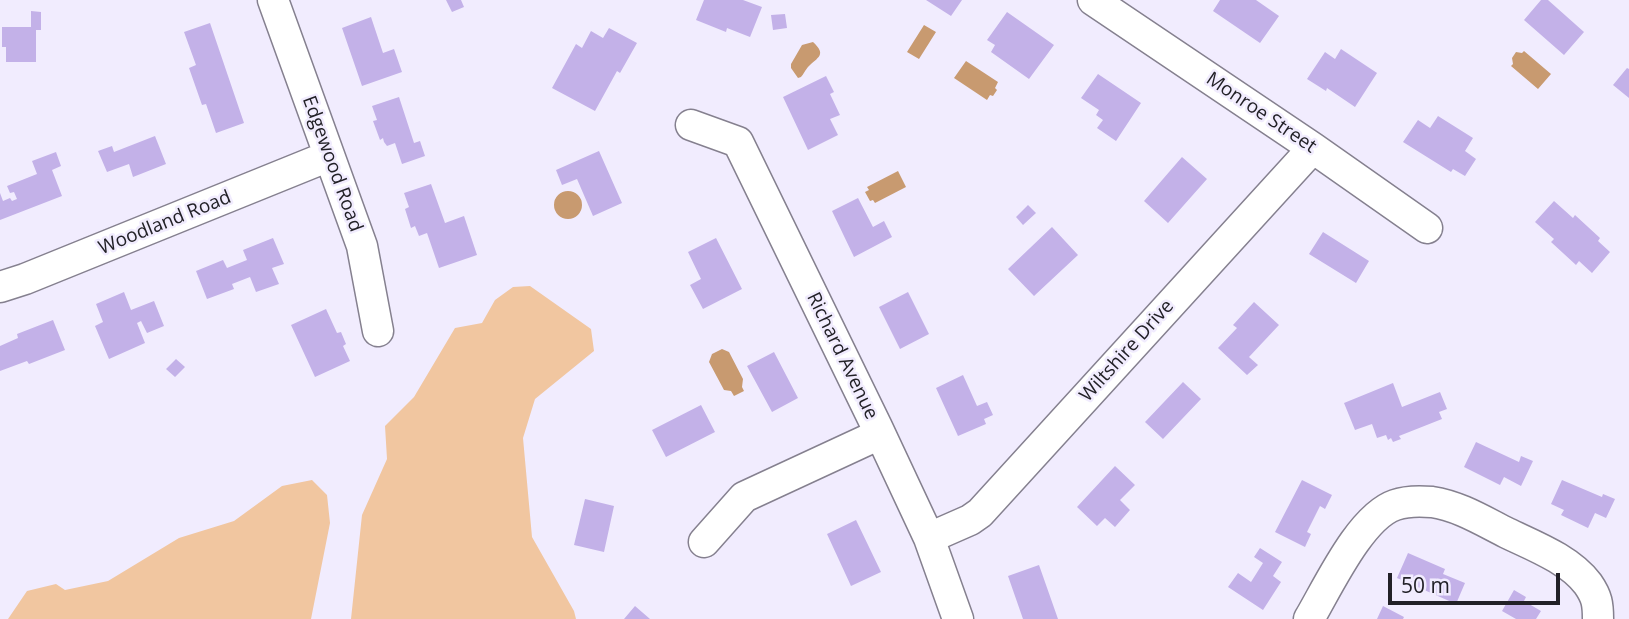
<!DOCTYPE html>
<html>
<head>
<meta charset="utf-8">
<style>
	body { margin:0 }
	#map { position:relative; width:1629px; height:619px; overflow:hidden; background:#f1ecfe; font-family:"Open Sans",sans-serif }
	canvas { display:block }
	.scale { position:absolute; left:1388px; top:573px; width:172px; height:32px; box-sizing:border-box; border:4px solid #222127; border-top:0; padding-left:9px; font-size:21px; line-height:24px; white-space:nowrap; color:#222127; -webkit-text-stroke:5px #f1ecfe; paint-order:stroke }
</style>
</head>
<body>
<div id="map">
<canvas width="1629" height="619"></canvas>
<div class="scale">50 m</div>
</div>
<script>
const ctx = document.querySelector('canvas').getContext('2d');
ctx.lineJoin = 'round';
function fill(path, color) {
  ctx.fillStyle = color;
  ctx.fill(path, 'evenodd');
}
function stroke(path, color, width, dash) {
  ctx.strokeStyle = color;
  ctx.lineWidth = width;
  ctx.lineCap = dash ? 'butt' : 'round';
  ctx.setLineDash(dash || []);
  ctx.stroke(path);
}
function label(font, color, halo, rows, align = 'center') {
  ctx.font = font + ' "Open Sans",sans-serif';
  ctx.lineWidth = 5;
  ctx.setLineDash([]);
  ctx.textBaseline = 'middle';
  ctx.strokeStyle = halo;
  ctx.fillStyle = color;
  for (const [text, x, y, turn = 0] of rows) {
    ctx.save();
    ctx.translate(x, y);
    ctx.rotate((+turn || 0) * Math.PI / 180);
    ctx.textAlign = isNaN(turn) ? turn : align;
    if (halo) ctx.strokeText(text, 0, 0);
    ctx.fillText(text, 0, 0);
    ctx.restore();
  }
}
fill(new Path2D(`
	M530,286L591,329L594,351L535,399L523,438L532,537L574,611L576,619H351L362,515L387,459L385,426L414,397L455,328L482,323L495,300L513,287Z
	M312,480L327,495L330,523L311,619H8L27,591L56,584L65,590L108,581L179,538L234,521L282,486Z`), '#f1c6a0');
fill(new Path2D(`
	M924,25L936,32L919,59L907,52Z
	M813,42C827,55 818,57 808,67C806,69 803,75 801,77L798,78L791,68V64L802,45Z
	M1524,51L1551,74L1538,89L1511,66L1513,64L1512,58L1516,52L1522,53Z
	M966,61L998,82L995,88L997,90L993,96L990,95L987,100L954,78Z
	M898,171L906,187L875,203L873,200L870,201L865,192L869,190L867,187Z
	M554 205a14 14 0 1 1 28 0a14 14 0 1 1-28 0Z
	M722,349L729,352L743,379L742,387L744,391L734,396L731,391L724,390L709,362L712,354Z`), '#c89a70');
fill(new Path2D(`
	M446,0H461L464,7L452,12Z
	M704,0H743L762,7L750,37L727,28L726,32L696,20Z
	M926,0H962L951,16Z
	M1220,0H1256L1279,16L1260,43L1213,11Z
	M1541,0H1548L1584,32L1564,55L1524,20Z
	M31,11L41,12V30H36V62H6V47H2V27H31Z
	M1007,12L1054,45L1029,79L991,52L995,45L987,40Z
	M785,14L787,28L773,30L771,15Z
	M371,17L383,53L394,49L402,72L362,86L342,28Z
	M210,23L244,123L216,133L206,104L202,105L189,68L196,65L184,32Z
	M609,28L637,43L620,73L617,71L595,111L552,88L576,44L582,48L591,31L603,38Z
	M1341,49L1377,73L1355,107L1327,88L1326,91L1307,79L1325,52L1335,59Z
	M1627,68L1629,69V98L1613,85Z
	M1098,74L1141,103L1116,141L1097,128L1103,120L1096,115L1099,110L1081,98Z
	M826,76L834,92L830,94L840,115L830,119L838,135L808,150L783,97Z
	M399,97L414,143L420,141L425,156L402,164L395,143L387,146L384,142L383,138L380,140L373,121L377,120L372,106Z
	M1438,116L1473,138L1465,151L1476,159L1465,176L1453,169L1451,172L1403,142L1418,120L1430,128Z
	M155,136L166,164L133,177L129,164L107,172L98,151L112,146L114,152Z
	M599,151L622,203L593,216L577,179L562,185L556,170Z
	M56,152L61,166L52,170L62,196L0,220V193L3,201L10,198L12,201L17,199L14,192L10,193L7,186L37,174L32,161Z
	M1182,157L1207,179L1168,223L1144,201Z
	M431,184L445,223L464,216L477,255L439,268L427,233L419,236L415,226L411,228L405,209L409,207L404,193Z
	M858,198L873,227L884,221L892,237L854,257L832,211Z
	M1554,201L1573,218L1575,215L1600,238L1598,241L1610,252L1592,273L1579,261L1576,265L1551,242L1554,239L1535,222Z
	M1028,205L1036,213L1023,225L1016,217Z
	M1052,227L1078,255L1034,296L1008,269Z
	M1323,232L1369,261L1356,283L1309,254Z
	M273,238L284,264L272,268L279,284L256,292L250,277L232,284L234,289L207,299L196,271L223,260L227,268L247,260L243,250Z
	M716,238L742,289L703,309L690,285L701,279L688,252Z
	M124,292L131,310L154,301L164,326L147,333L141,321L137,323L145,343L109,359L95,326L103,322L96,304Z
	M908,292L929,334L900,349L879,307Z
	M1254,302L1279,325L1249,357L1258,365L1247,375L1218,348L1237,328L1233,325Z
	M326,309L337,333L341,332L346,344L343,346L350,361L315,377L291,325Z
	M53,320L65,350L29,364L27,361L0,371V346L18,338L17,334Z
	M774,352L798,398L772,412L747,366Z
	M176,359L185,367L175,377L166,369Z
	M963,375L977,406L987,402L993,415L984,419L986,424L958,436L936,388Z
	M1183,382L1201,399L1163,439L1145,422Z
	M1393,383L1402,407L1440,392L1447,409L1439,412L1442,419L1399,436L1401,439L1393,442L1391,438L1388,440L1386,435L1377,438L1372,424L1355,430L1344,403Z
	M701,405L715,432L666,457L652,430Z
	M1476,442L1519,462L1521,456L1533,461L1521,486L1504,477L1500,485L1464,467Z
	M1115,466L1135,485L1120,500L1130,510L1115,527L1105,518L1097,526L1077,507Z
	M1302,480L1332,495L1325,509L1320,506L1307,532L1311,534L1305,547L1275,532Z
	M1562,480L1602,497L1603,494L1615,499L1606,518L1595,513L1588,528L1561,515L1564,510L1551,504Z
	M585,499L614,506L604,552L574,545Z
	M856,520L881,572L851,586L827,534Z
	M1260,548L1282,562L1273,576L1281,582L1263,610L1228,587L1238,573L1251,582L1263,563L1254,557Z
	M1408,553L1445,569L1443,574L1465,583L1456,604L1397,578Z
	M1039,565L1058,619H1023L1008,576Z
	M1514,590L1526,597L1524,601L1541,611L1536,619H1516L1502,611Z
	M635,606L650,619H624Z
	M1383,606L1404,617L1403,619H1377Z`), '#c3b1e8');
const minor = new Path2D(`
	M273,0L362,246L378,331
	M1093,0L1313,148L1427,228
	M691,125L738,142L877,427L929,538L958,619
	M0,287L25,279L329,156
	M929,538L970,520L980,513L1313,148
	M704,542L744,497L880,434
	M1309,619C1328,587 1360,517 1395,505C1406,501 1421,501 1432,502C1459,506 1483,521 1507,533C1534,546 1569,559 1588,584C1597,597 1598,604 1598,619`);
stroke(minor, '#85808f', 33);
stroke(minor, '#fff', 30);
label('19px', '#222127', '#f1ecfe', [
	["Monroe Street",1261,113,34],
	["Edgewood Road",332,164,70],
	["Woodland Road",165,223,-22],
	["Wiltshire Drive",1127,351,-48],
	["Richard Avenue",842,356,64]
]);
</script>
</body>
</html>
